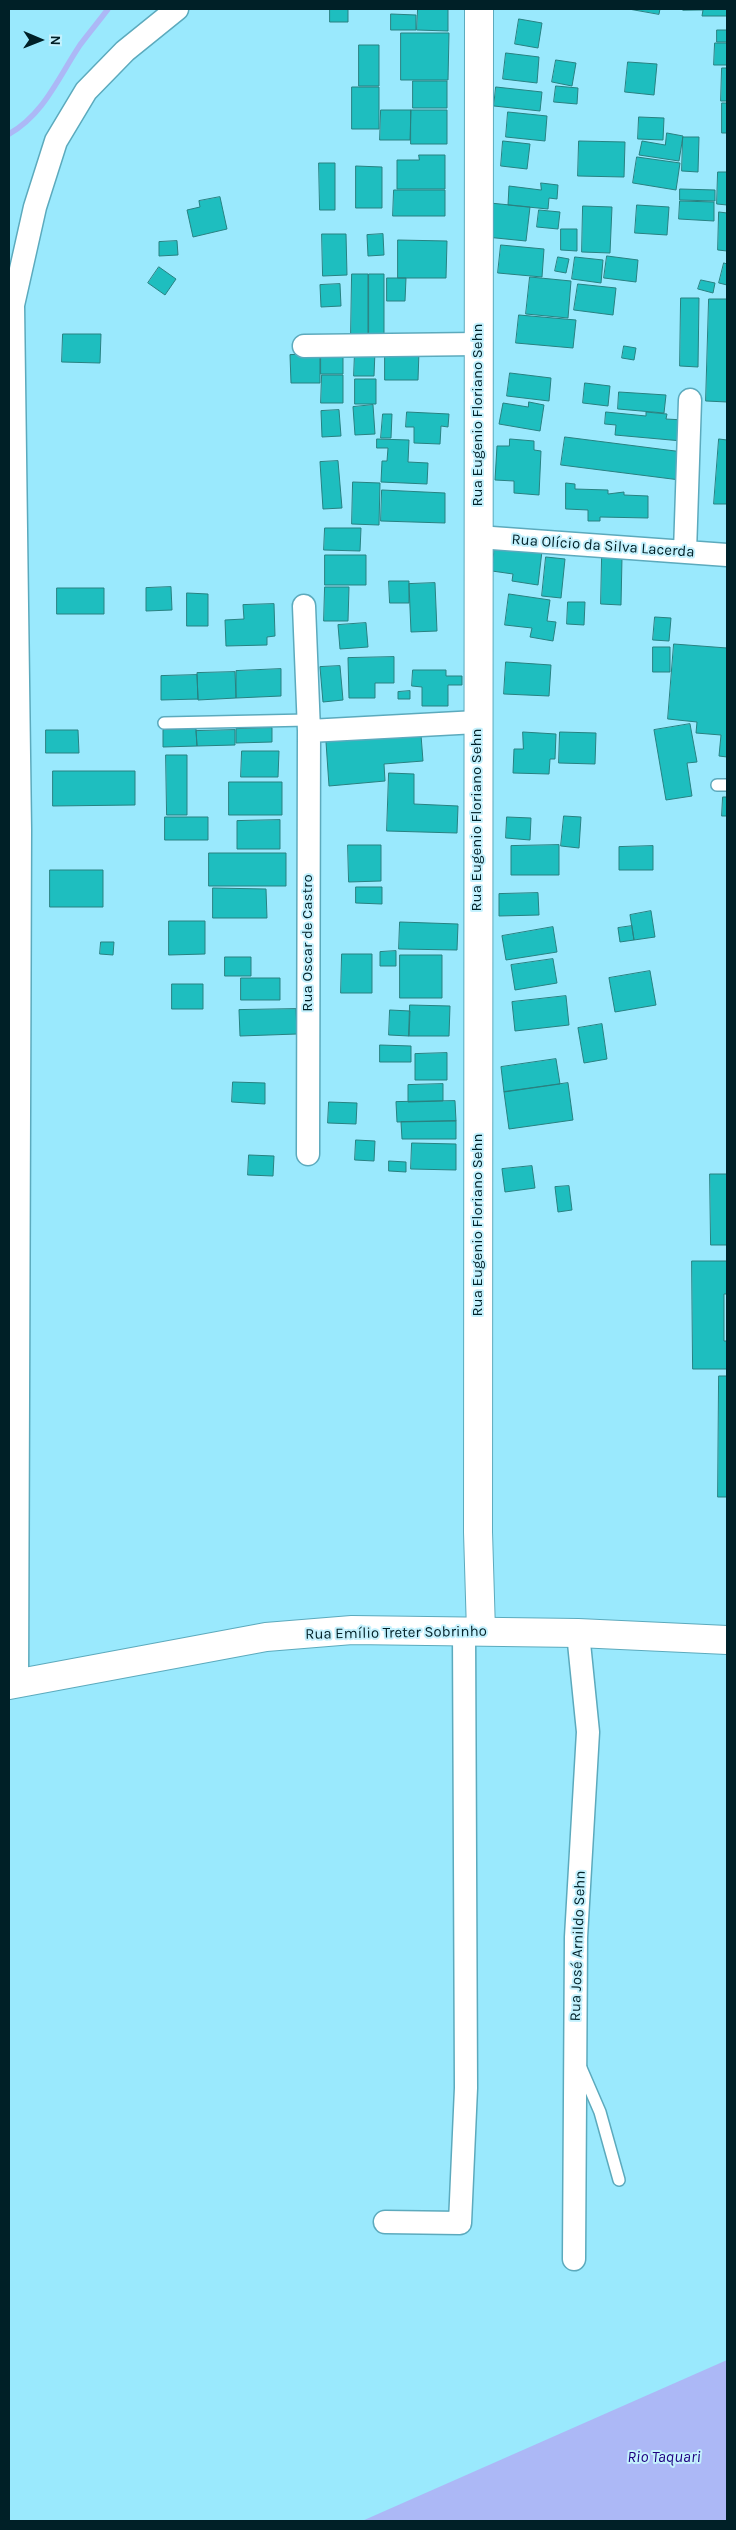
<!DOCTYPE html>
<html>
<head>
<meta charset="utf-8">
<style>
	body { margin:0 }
	#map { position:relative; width:736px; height:2530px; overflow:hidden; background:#9ae9fd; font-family:Karla,sans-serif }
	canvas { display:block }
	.frame { position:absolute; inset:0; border:10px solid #002027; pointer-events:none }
	.north { position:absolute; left:15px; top:15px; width:50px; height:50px; -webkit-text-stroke:4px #c4f1fd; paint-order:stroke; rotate:91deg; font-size:14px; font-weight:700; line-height:20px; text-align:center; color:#002027 }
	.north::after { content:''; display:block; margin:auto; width:18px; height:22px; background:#002027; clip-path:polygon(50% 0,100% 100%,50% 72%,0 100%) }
</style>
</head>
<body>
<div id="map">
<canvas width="736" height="2530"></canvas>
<div class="frame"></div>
<div class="north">N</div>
</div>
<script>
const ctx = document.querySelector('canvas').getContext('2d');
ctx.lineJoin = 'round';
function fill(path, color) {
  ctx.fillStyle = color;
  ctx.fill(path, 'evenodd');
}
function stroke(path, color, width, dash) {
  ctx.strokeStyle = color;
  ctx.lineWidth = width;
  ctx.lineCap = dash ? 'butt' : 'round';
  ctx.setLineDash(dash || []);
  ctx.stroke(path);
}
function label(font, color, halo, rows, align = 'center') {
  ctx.font = font + ' Karla,sans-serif';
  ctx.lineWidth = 4;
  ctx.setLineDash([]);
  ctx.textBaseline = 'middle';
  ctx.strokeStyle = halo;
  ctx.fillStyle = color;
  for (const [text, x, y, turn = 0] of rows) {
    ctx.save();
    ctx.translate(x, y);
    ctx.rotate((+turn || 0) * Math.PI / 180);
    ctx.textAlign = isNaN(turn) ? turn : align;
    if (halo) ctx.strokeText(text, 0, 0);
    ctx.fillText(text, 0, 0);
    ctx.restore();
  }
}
fill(new Path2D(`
	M727,2360V2521H362Z`), '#acb8f6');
stroke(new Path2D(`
	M9,134C44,114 58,78 80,45C89,33 99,21 108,9`), '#acb8f6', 5.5);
const building = new Path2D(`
	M330,9H348V22H330Z
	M418,9H448V31L417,30Z
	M629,9H660L659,14Z
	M727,9V25V16H702L703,10H683Z
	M391,14L416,15V30H391Z
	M519,19L542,23L538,48L515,44Z
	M717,30H727V42H717Z
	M401,33H449L448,80H401Z
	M715,43H727V65H714Z
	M359,45H379V86H359Z
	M506,53L539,57L537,83L503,79Z
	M556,60L576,63L572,86L552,82Z
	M628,62L657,64L654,95L625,92Z
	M722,68H727V101H721Z
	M413,81H447V108H413Z
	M556,86L578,88L577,104L554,102Z
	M352,87H379V129H352Z
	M496,87L542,92L540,111L494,106Z
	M722,103H727V133H722Z
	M381,110H411L410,140H380Z
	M411,110H447V144H411Z
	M508,112L547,116L545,141L506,137Z
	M639,117L664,118L663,140L638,139Z
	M667,133L683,136L679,161L639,155L642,141L665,145Z
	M683,137H699L698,172L682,171Z
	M503,141L530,144L527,169L501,166Z
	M579,141L625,142L624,177L578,176Z
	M419,155H445V189H397V160H419Z
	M637,157L680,163L676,190L633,183Z
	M319,163H335V210H320Z
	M356,166L382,167V208H356Z
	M718,172H727V205L717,204Z
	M541,183L558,185L557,199L549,198L548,209L508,205L509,186L541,190Z
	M680,189L715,190V201L680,200Z
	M394,190H445V216H393Z
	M220,197L227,229L193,237L187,210L200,207L199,201Z
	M680,201L714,202V221L679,219Z
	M490,203L530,207L526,241L486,237Z
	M637,205L669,207L667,235L635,233Z
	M583,206L612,207L610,253L582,252Z
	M539,210L560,212L558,229L537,227Z
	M719,212L727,213V251L718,250Z
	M561,229H577V251L561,250Z
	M322,234H346L347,275L323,276Z
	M383,234L384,255L368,256L367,235Z
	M398,240L447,241L446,278H398Z
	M177,241L178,255L159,256V242Z
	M501,245L544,249L542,277L498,273Z
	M607,256L638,260L636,282L604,278Z
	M558,257L569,259L566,273L555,271Z
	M575,257L603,260L601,283L572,279Z
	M724,263L727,264V285L719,283Z
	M159,267L176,279L165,295L148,283Z
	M352,274H368V334H351Z
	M369,274H384V334H369Z
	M530,277L571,281L568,318L526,314Z
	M387,278H406L405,301H387Z
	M701,280L715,283L713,293L698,289Z
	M340,284L341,306L321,307L320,285Z
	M578,284L616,288L613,315L574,310Z
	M681,298H699L698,367L680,366Z
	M709,299H727V402L706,401Z
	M519,315L576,320L573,348L516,343Z
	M63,334H101L100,363L62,362Z
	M624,346L636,348L634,360L622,358Z
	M355,351H375L374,376H354Z
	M385,351H419L418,380H385Z
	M321,352H343V374H321Z
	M320,354V383H291L290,355Z
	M510,373L551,378L549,401L507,396Z
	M322,375H343V403H321Z
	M355,379H376V404H355Z
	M585,383L610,386L608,406L583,403Z
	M619,392L666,395L664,413L618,409Z
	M529,402L544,405L540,431L499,424L503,403L528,407Z
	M373,405L375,434L355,435L353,407Z
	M339,410L341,436L322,437L321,411Z
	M407,412L449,414L448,427L441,426L440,444L414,443V427H406Z
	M606,412L646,416V412L667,414L666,419L684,420L682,441L615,435L616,425L605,424Z
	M383,414H392L391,438H381Z
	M565,437L683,452L680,480L561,465Z
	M377,439L409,440L408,462L428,463L427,484L381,482L382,461H387L388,448H377Z
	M510,439L534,441V450L541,451L539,495L514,493V481L495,480L497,446H509Z
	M719,439L727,440V504H714Z
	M338,461L342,508L323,509L320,462Z
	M353,482L380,483L379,525L352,524Z
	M566,483L575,484V489L608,490V494L624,492V495L648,496V518L600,517V521H588V510L566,509Z
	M382,490L445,493V523L381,521Z
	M325,528H361L360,551L324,550Z
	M495,545L542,551L538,585L512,581L513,574L492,571Z
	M325,555H366V585H325Z
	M546,557L565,559L561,598L542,596Z
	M602,557L622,558L621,605L601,604Z
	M389,581H409V603H390Z
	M435,583L437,631L411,632L409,584Z
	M171,587L172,610L146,611V588Z
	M325,587H349L348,621H324Z
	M57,588H104V614H57Z
	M187,593L208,594V626H187Z
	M509,594L550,600L547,621L556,622L553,641L530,637L532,628L505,625Z
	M568,602H585L584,625L567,624Z
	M274,604L275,636L267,637V645L226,646L225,620L244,619L243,605Z
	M655,617L671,618L669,641L653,640Z
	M366,623L368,647L340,649L338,625Z
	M674,644L727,648V757L719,756L721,735L696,733L697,722L668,719Z
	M653,647H670V672H653Z
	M394,657V683H375V698H349L348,658Z
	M506,662L551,665L549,696L504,694Z
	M340,666L343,700L323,702L320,667Z
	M281,669V696L236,698V671Z
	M413,670H446V676H462V685H448V706H422V687L412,686Z
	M235,672L236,698L198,700L197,673Z
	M197,675L198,699L161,700V676Z
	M410,691V699H398V692Z
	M690,724L697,762L687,763L692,796L666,800L654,730Z
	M272,728V742L236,743V729Z
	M196,729L197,746L163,747V730Z
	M46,730H78L79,753H46Z
	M235,730V745L197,746L196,731Z
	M523,732L556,734L555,759H550L549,774L513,773L514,749H523Z
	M560,732L596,733L595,764L559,763Z
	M421,735L423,761L384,764L385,781L329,786L326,742Z
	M242,751H279L278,777H241Z
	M166,755H187V815H167Z
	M53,771H135V805L53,806Z
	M389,773L414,774V804L458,806L457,833L387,831Z
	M229,782H282V815H229Z
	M723,797H727V816H722Z
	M564,816L581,817L579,848L561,846Z
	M165,817H208V840H165Z
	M507,817L531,818L530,840L506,838Z
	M280,820V849H237V821Z
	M348,845H381V881L349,882Z
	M559,845V875H511V846Z
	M653,846V870H619V847Z
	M209,853H286V886H209Z
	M50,870H103V907H50Z
	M356,887H382V904L356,903Z
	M213,888L266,889L267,918H213Z
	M538,893L539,915L499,916V894Z
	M651,911L655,937L634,940L630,915Z
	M169,921H205V954L169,955Z
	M400,922L458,924L457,950L399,949Z
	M632,926L634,940L620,942L618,928Z
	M553,927L557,952L506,960L502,936Z
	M101,942H114L113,955L100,954Z
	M396,951V966H380V952Z
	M342,954H372V993H341Z
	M400,955H442V998H400Z
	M225,957H251V976H225Z
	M553,959L557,983L515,990L511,965Z
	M650,971L656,1005L615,1012L609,978Z
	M241,978H280V1000H241Z
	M172,984H203V1009H172Z
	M566,996L569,1025L515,1031L512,1002Z
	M410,1005L450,1006L449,1036H409Z
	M296,1009L297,1034L240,1036L239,1010Z
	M390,1010L410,1011L409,1036L389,1035Z
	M602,1024L607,1059L584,1063L578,1028Z
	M380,1045L411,1046V1062H380Z
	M447,1053V1080H415V1054Z
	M556,1059L560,1084L504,1092L501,1067Z
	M233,1082L265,1083V1104L232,1102Z
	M568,1083L573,1120L509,1129L504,1092Z
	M443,1084V1101L408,1102V1085Z
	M455,1101L456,1121L397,1122L396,1102Z
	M329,1102L357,1103L356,1124L328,1123Z
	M456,1121V1139H402L401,1122Z
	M356,1140L375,1141L374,1161L355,1160Z
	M412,1143L456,1144V1170L411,1169Z
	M249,1155L274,1156L273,1176L248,1175Z
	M389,1161L406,1162V1172L389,1171Z
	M532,1166L535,1188L505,1192L502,1169Z
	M710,1174H727V1245H711Z
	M569,1186L572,1210L558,1212L555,1187Z
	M692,1261H727V1294H724V1341H727V1369H693Z
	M719,1376H727V1497H718Z`);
fill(building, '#1ebebf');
stroke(building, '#288181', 1);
const service = new Path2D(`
	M164,723L308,720
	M717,785H727
	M581,2068L600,2112L619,2180`);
const minor = new Path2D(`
	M304,346L478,344
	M478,537L727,555
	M685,552L690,400
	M304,606L309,731L308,1154
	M309,731L477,722
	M17,1683L20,830L13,305L35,207L56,141L86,91L125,51L177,9
	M385,2222L460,2223L466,2088L464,1631
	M574,2259L576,1937L588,1732L578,1633`);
const tertiary = new Path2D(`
	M479,9L478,1532L481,1631`);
const secondary = new Path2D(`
	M9,1685L266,1637L352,1630L578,1633L727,1640`);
stroke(service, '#5caabd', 14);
stroke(minor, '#5caabd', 25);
stroke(tertiary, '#5caabd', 30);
stroke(secondary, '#5caabd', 30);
stroke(service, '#fff', 11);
stroke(minor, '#fff', 22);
stroke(tertiary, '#fff', 28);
stroke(secondary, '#fff', 28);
label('15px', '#002027', '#c4f1fd', [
	["Rua Eugenio Floriano Sehn",478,415,-90],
	["Rua Olício da Silva Lacerda",603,546,4],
	["Rua Eugenio Floriano Sehn",477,820,-90],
	["Rua Oscar de Castro",308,943,-90],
	["Rua Eugenio Floriano Sehn",478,1225,-90],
	["Rua Emílio Treter Sobrinho",396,1633,-1],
	["Rua José Arnildo Sehn",578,1946,-88]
]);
label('italic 16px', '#1f0080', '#c4f1fd', [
	["Rio Taquari",664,2457]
]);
</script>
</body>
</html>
